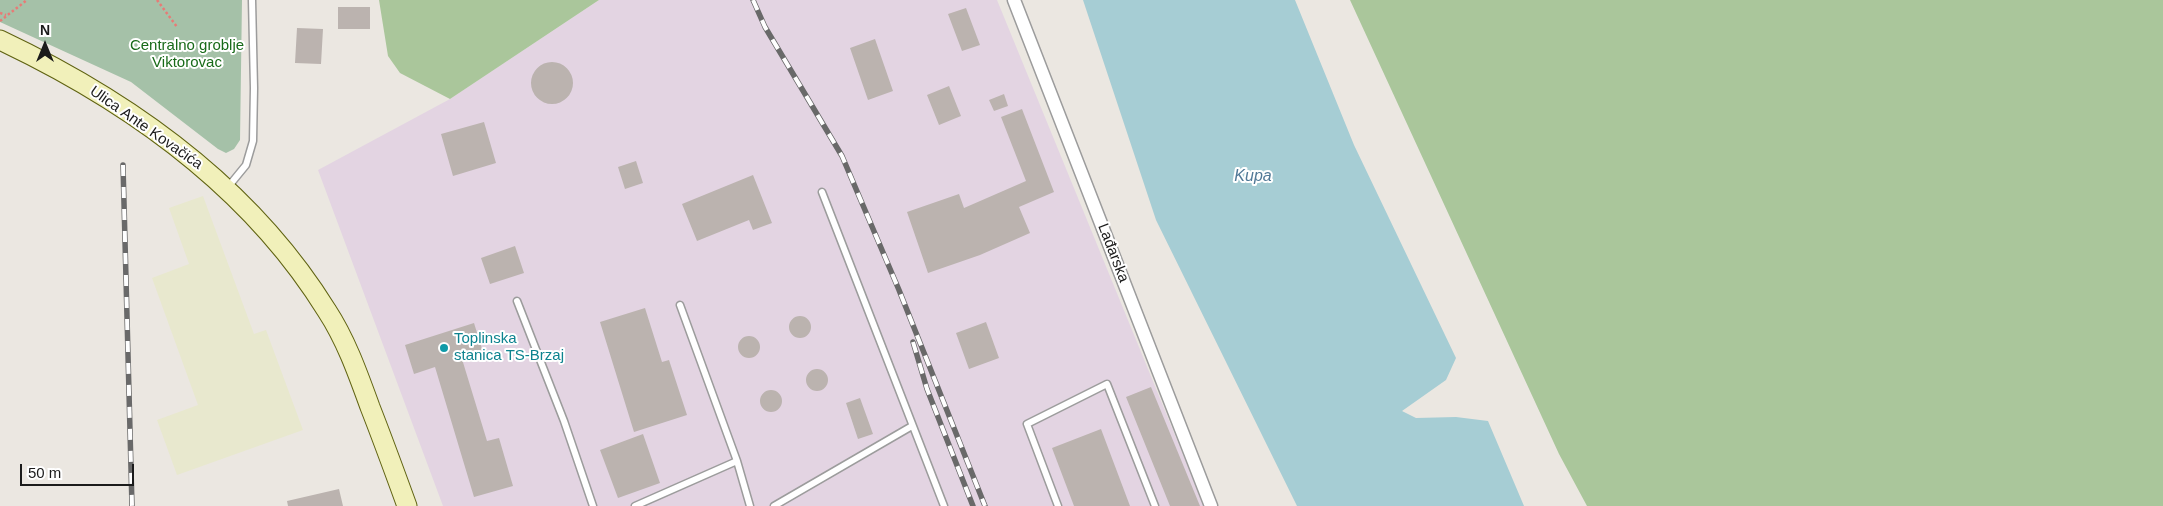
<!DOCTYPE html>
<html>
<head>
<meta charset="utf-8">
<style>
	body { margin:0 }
	#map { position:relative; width:2163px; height:506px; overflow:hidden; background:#ebe7e1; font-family:Arial,sans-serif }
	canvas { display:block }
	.north { position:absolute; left:20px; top:20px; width:50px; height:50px; -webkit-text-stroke:4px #fff; paint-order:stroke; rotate:0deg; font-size:14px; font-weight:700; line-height:20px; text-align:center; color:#1b1b1b }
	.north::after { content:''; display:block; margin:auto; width:18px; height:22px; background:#1b1b1b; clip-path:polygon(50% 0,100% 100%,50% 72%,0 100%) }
	.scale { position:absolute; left:20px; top:464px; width:114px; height:22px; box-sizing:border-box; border:2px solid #1b1b1b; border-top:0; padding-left:6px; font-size:15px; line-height:18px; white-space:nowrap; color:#1b1b1b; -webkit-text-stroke:4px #fff; paint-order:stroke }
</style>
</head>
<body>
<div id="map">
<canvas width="2163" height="506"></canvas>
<div class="north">N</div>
<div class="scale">50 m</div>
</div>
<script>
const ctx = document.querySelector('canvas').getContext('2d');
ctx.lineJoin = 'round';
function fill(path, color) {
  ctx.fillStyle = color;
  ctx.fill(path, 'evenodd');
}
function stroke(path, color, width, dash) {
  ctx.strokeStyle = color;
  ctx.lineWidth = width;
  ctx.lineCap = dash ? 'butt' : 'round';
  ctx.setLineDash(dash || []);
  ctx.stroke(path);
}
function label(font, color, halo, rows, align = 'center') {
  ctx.font = font + ' Arial,sans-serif';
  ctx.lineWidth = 4;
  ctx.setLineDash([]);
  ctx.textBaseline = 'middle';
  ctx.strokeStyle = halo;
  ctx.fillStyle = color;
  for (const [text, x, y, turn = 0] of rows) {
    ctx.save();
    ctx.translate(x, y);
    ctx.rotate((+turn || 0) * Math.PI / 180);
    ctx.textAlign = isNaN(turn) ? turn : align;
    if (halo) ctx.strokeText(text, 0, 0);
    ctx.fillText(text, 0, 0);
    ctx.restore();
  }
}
fill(new Path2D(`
	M599,0H997L1204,506H443L318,170L450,99Z`), '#e3d4e2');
fill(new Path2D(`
	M203,196L254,334L266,330L303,430L177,475L157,420L198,405L152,278L189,264L169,208Z`), '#e8e8ce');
fill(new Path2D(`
	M379,0H599L450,99L400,73L388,56Z
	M1350,0H2163V506H1587L1559,454Z`), '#aac69b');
fill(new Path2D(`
	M0,0H242L240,140L234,149L226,153L218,149L131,82L0,22Z`), '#a5c1a8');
fill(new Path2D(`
	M1083,0H1295L1354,145L1456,358L1446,380L1402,411L1416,418L1456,417L1488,421L1524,506H1297L1156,220Z`), '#a6cdd4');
fill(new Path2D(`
	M338,7H370V29H338Z
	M966,8L980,45L962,51L948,14Z
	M297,28L323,29L321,64L295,63Z
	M875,39L893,91L868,100L850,48Z
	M531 83a21 21 0 1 1 42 0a21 21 0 1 1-42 0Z
	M949,86L961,116L939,125L927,95Z
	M1004,94L1008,106L994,111L989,100Z
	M1022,109L1054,192L1019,207L1030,233L980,255L928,273L907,212L959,194L964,208L1026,181L1001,117Z
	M484,122L496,163L453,176L441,134Z
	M636,161L643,183L625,189L618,167Z
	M753,175L772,223L753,230L749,220L697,241L682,204Z
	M515,246L524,273L490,284L481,258Z
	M645,308L662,362L669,360L687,415L634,432L600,322Z
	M789 327a11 11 0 1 1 22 0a11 11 0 1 1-22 0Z
	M986,322L999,358L969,369L956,333Z
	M474,323L483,352L462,359L487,441L499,438L513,486L474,497L435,367L414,374L405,345Z
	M738 347a11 11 0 1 1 22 0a11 11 0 1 1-22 0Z
	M806 380a11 11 0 1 1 22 0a11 11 0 1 1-22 0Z
	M1151,387L1200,506H1170L1126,397Z
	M760 401a11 11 0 1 1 22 0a11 11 0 1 1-22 0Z
	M860,398L873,434L858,439L846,403Z
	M1101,429L1130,506H1074L1052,448Z
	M643,434L660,483L618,498L600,450Z
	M339,489L343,506H288L287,501Z`), '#bbb3af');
const lane = new Path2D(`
	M228,187L246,165L253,141L254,88L252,0
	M822,192L944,506
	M517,301L564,421L593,506
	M680,305L737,461
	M635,506L737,461L750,506
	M774,506L912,426
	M1058,506L1027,424L1107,384L1155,506`);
const street = new Path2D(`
	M1014,0L1211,506`);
const secondary = new Path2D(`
	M0,40C129,101 251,188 327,311C346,340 358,374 370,407C383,440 395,473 407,506`);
stroke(lane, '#9c9c9c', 9);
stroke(street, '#9c9c9c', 15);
stroke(secondary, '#5f6211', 21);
stroke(new Path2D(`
	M157,0L177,27
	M0,13L6,15
	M0,21L27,0`), '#e87a76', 2.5, [2.5, 2.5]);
stroke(lane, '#fff', 6);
stroke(street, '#fff', 12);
stroke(secondary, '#f1f0ba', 19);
const rail = new Path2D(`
	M753,0L765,27L842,156L899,290L985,506
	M123,165L132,506
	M913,342L927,389L973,506`);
stroke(rail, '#696969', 5.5);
stroke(rail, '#fff', 4, [11]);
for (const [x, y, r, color] of [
	[444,348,5,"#0f9aa8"]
]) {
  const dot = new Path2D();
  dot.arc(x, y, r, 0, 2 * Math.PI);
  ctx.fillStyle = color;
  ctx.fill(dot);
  stroke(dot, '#fff', 2);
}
label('15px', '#186a19', '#fff', [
	["Centralno groblje",187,46],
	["Viktorovac",187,63]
]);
label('15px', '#1b1b1b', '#fff', [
	["Ulica Ante Kovačića",146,128,35],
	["Lađarska",1113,253,69]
]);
label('15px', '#0d838f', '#fff', [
	["Toplinska",454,339],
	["stanica TS-Brzaj",454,356]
], 'left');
label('italic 16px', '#517997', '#fff', [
	["Kupa",1253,177]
]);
</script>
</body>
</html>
